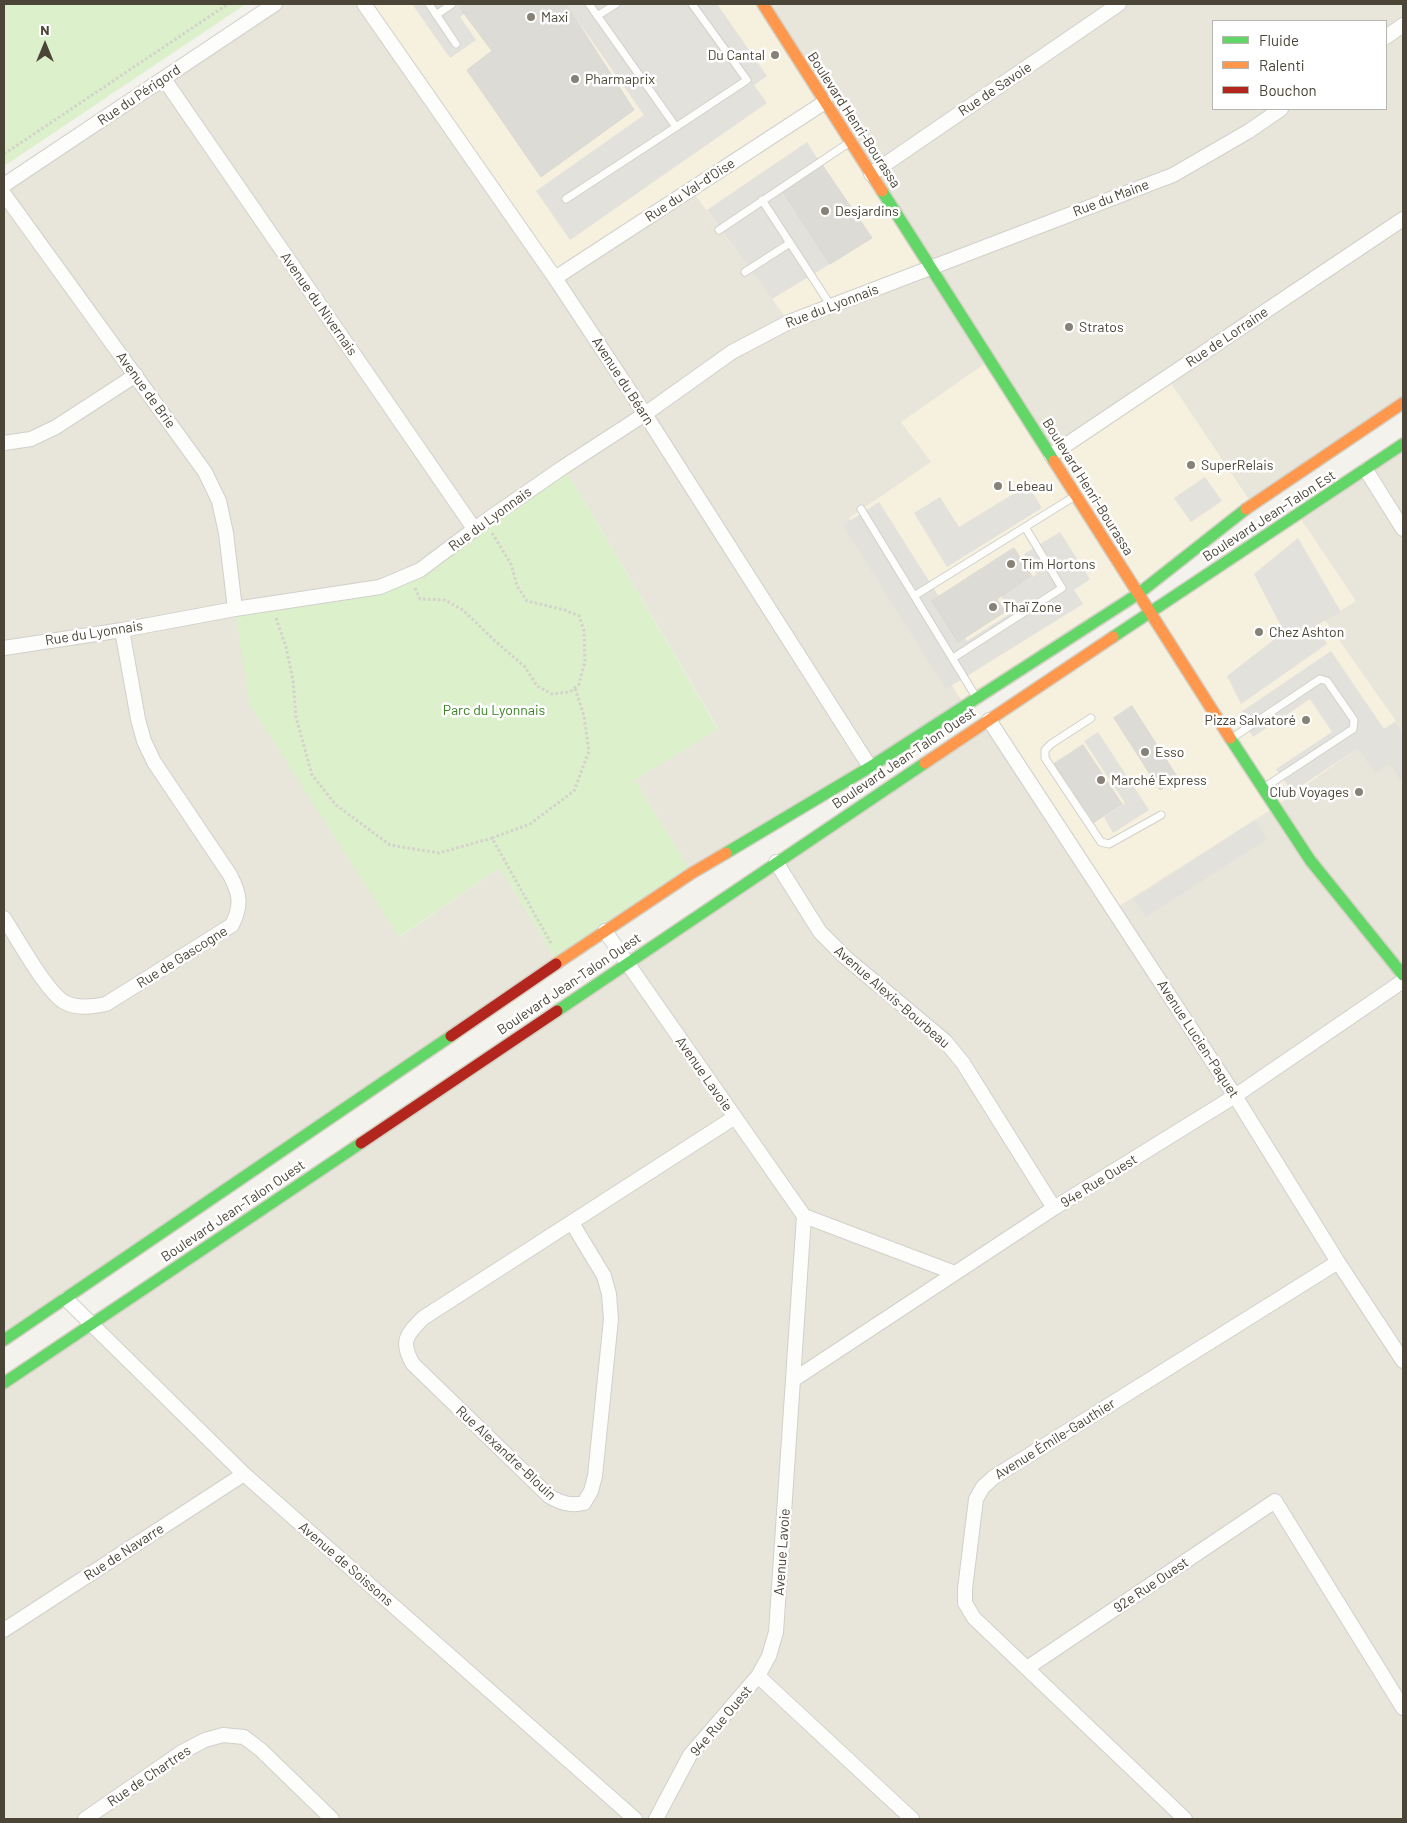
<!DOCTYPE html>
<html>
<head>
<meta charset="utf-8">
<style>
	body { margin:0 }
	#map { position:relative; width:1407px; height:1823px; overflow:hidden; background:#f3f2ed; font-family:Barlow,sans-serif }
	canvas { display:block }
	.frame { position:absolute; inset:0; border:5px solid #4b4537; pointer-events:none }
	.legend { position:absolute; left:1212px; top:20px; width:175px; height:90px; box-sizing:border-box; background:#fff; border:1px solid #b7b5af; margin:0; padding:6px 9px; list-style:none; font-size:15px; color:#4b4537 }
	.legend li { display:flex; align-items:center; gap:10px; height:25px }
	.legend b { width:25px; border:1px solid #b7b5af }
	.north { position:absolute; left:20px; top:20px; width:50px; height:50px; -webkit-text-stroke:4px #fff; paint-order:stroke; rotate:0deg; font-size:14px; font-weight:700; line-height:20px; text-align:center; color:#4b4537 }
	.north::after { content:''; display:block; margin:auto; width:18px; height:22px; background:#4b4537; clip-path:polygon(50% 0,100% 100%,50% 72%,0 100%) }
</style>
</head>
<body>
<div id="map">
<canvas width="1407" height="1823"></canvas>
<div class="frame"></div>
<ul class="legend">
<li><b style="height:6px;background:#63d668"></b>Fluide</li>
<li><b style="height:6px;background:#ff974d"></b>Ralenti</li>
<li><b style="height:6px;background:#b3261e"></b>Bouchon</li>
</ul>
<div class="north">N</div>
</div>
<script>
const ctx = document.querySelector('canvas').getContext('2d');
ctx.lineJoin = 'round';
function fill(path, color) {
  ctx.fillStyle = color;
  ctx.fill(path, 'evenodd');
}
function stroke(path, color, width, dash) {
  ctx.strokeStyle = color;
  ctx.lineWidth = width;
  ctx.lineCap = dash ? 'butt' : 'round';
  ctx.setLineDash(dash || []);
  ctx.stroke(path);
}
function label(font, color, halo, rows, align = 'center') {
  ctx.font = font + ' Barlow,sans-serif';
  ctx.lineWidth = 5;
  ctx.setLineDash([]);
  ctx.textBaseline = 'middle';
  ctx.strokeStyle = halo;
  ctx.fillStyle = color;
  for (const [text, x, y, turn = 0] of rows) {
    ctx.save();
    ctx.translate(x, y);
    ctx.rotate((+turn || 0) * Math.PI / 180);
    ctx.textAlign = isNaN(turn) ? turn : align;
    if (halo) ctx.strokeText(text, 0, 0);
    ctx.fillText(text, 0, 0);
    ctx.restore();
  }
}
fill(new Path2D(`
	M275,4H364L691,189L789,321L763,4H1403V403L1252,504L1051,455L901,422L932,462L964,705L692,873L635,780L718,728L575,485L562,468L400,937L500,868L558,963L4,1340V185ZM1213,21H1386V109H1213Z
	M1403,444V1819H4V1383L989,720L1325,619L1355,601L1298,515Z`), '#e8e5da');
fill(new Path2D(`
	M364,4H763L931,268L789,322L691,189L555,278Z
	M990,360L1051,455L1167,377L1252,504L964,705L849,518L931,462L901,422Z
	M1298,515L1356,601L1325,620L1396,721L1275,807L1113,910L989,720Z`), '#f6f0df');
fill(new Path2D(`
	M4,4H246L4,166Z
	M562,468L575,485L718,729L635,780L692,873L558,963L500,868L399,937L249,704L235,609L380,587L420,570Z`), '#dcf0cb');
fill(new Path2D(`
	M412,4H479L460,17L476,40L450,58Z
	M566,4H717L767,76L754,85L767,103L570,240L536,191L644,115Z
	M807,142L820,163L780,190L830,264L772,299L707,210Z
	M1205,477L1222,501L1191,522L1174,498Z
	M1028,485L1042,508L947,567L914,513L940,497L959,527Z
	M879,502L967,641L1011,613L1001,596L1037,574L1024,554L1060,532L1090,579L1074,590L1083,604L946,689L843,525Z
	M1298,538L1341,612L1317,625L1327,644L1241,704L1227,676L1284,632L1254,574Z
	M1331,651L1384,729L1395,722L1403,734V784L1389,763L1375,773L1358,748L1292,792L1276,769L1332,732L1310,699L1253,737L1238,714Z
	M1098,732L1149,810L1113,833L1104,817L1125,803L1084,741Z
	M1255,820L1267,839L1146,917L1134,899Z`), '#e2e1dc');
const building = new Path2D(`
	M467,4H566L634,110L541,177L467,70L492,51L460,8Z
	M821,163L872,238L830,264L781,190Z
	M1014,548L1032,576L997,599L1005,612L958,642L932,601Z
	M1132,706L1178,778L1160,790L1114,718Z
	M1083,745L1122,804L1093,823L1054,764Z`);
fill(building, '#dddbd5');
stroke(building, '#dcd9d2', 1);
const lane = new Path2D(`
	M429,4L456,44
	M589,4L676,127L747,80L692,4
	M436,15L452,4
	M597,16L616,4
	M566,199L676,127
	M762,200L831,306
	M719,230L850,142
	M745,272L790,243
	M861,509L976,697
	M914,596L1075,496
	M953,658L1062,588L1025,527
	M1091,718L1051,744L1045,750V758L1101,842L1109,844L1161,815
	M1232,738L1320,679L1327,681L1354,720L1353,729L1265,787`);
const street = new Path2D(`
	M364,4L555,278L645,414L870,767
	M1386,37L1403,25
	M164,79L475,530
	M871,174L1119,4
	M4,185L275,4
	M4,194L205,472L219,501L226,533L235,609
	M555,278L825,102
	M4,443L31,439L56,427L136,375
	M1051,455L1403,219
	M1366,470L1403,529
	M4,648L122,630L235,609L380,587L420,570L484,522L562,468L645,414L732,352L789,322L1173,175L1249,131L1281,109
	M989,720L1235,1096L1338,1262L1403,1361
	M776,862L820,932L845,957L945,1041L963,1063L1054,1208
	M4,918C17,938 46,991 64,1002C77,1009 92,1007 106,1004L232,925C242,905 240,894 230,875L154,762L144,741L138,719L122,630
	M605,931L804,1216L776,1632L769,1656L758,1676L912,1819
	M804,1216L955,1273
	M572,1223L604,1276L609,1294L611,1319L595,1476L591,1491L584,1503C570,1506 561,1503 549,1496L413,1364C400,1342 406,1335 423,1318L735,1117
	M66,1299L244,1474L635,1819
	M793,1380L1054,1208L1235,1096L1403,981
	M4,1630L244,1474
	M1027,1668L1275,1501L1403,1708
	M85,1819L182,1752L205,1740L223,1735L244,1737L261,1750L332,1819
	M656,1819L690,1755L758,1676
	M1185,1819L974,1618L965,1603V1589L976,1499L983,1487L994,1477L1338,1262`);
const fast = new Path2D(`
	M882,191L1054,461
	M1113,637L1403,444
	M1230,738L1310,860L1403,975
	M726,853L870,767L1138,594L1246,509
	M557,1011L925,763
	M4,1340L451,1036
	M4,1383L361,1143`);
const slow = new Path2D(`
	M763,4L882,191
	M1054,461L1230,738
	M1246,509L1403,403
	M925,763L1113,637
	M556,964L692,873L726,853`);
const jam = new Path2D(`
	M451,1036L556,964
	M361,1143L557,1011`);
stroke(lane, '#d1d0ca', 9);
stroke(street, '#d1d0ca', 16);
stroke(fast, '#d3d0c3', 14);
stroke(slow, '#d3d0c3', 14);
stroke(jam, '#d3d0c3', 14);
stroke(new Path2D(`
	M4,154L228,4
	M415,588L420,599L445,600L463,610L494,640L525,667L537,686L552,694L570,692L579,684L585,661L584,631L579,616L565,610L527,601L517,586L511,564L492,533
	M276,618L286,647L293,680L296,717L312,775L336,805L390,845L439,853L492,838L552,945
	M492,838L530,824L574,791L589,751L584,716L575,688`), '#d3d2cb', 3, [2.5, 2.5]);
stroke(lane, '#fdfdfc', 7);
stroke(street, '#fdfdfc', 14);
stroke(fast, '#63d668', 11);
stroke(slow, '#ff974d', 11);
stroke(jam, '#b3261e', 11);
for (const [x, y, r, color] of [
	[531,17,5,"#868277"],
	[775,55,5,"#868277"],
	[575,79,5,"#868277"],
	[825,211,5,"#868277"],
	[1069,327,5,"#868277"],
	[1191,465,5,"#868277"],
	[998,486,5,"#868277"],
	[1011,564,5,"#868277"],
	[993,607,5,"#868277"],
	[1259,632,5,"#868277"],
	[1306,720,5,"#868277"],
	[1145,752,5,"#868277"],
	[1101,780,5,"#868277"],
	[1359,792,5,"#868277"]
]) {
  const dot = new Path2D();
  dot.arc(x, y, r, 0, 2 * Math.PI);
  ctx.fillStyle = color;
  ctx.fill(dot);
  stroke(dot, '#fff', 2);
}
label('14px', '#4b4537', '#fff', [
	["Maxi",541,17],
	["Du Cantal",765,55,"right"],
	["Pharmaprix",585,79],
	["Desjardins",835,211],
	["Stratos",1079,327],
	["SuperRelais",1201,465],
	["Lebeau",1008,486],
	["Tim Hortons",1021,564],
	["Thaï Zone",1003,607],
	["Chez Ashton",1269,632],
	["Pizza Salvatoré",1296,720,"right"],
	["Esso",1155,752],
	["Marché Express",1111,780],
	["Club Voyages",1349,792,"right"]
], 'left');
label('14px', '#4b4537', '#fff', [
	["Rue de Savoie",995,89,-34],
	["Rue du Périgord",139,95,-34],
	["Boulevard Henri-Bourassa",854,120,57],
	["Rue du Val-d'Oise",690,190,-33],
	["Rue du Maine",1111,198,-21],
	["Avenue du Nivernais",319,304,55],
	["Rue du Lyonnais",832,306,-21],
	["Rue de Lorraine",1227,337,-34],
	["Avenue du Béarn",623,381,57],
	["Avenue de Brie",146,390,54],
	["Boulevard Henri-Bourassa",1088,487,58],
	["Boulevard Jean-Talon Est",1269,516,-33],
	["Rue du Lyonnais",490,519,-36],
	["Rue du Lyonnais",94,633,-9],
	["Boulevard Jean-Talon Ouest",904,758,-34],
	["Rue de Gascogne",182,957,-32],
	["Boulevard Jean-Talon Ouest",569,984,-34],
	["Avenue Alexis-Bourbeau",892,997,41],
	["Avenue Lucien-Paquet",1198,1039,57],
	["Avenue Lavoie",704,1074,55],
	["94e Rue Ouest",1099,1181,-32],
	["Boulevard Jean-Talon Ouest",233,1211,-34],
	["Avenue Émile-Gauthier",1055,1439,-32],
	["Rue Alexandre-Blouin",506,1453,43],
	["Rue de Navarre",124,1552,-33],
	["Avenue Lavoie",782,1552,-86],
	["Avenue de Soissons",346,1564,41],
	["92e Rue Ouest",1151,1585,-34],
	["94e Rue Ouest",721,1721,-50],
	["Rue de Chartres",149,1776,-34]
]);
label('14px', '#3c8423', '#fff', [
	["Parc du Lyonnais",494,710]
]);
</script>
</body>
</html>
